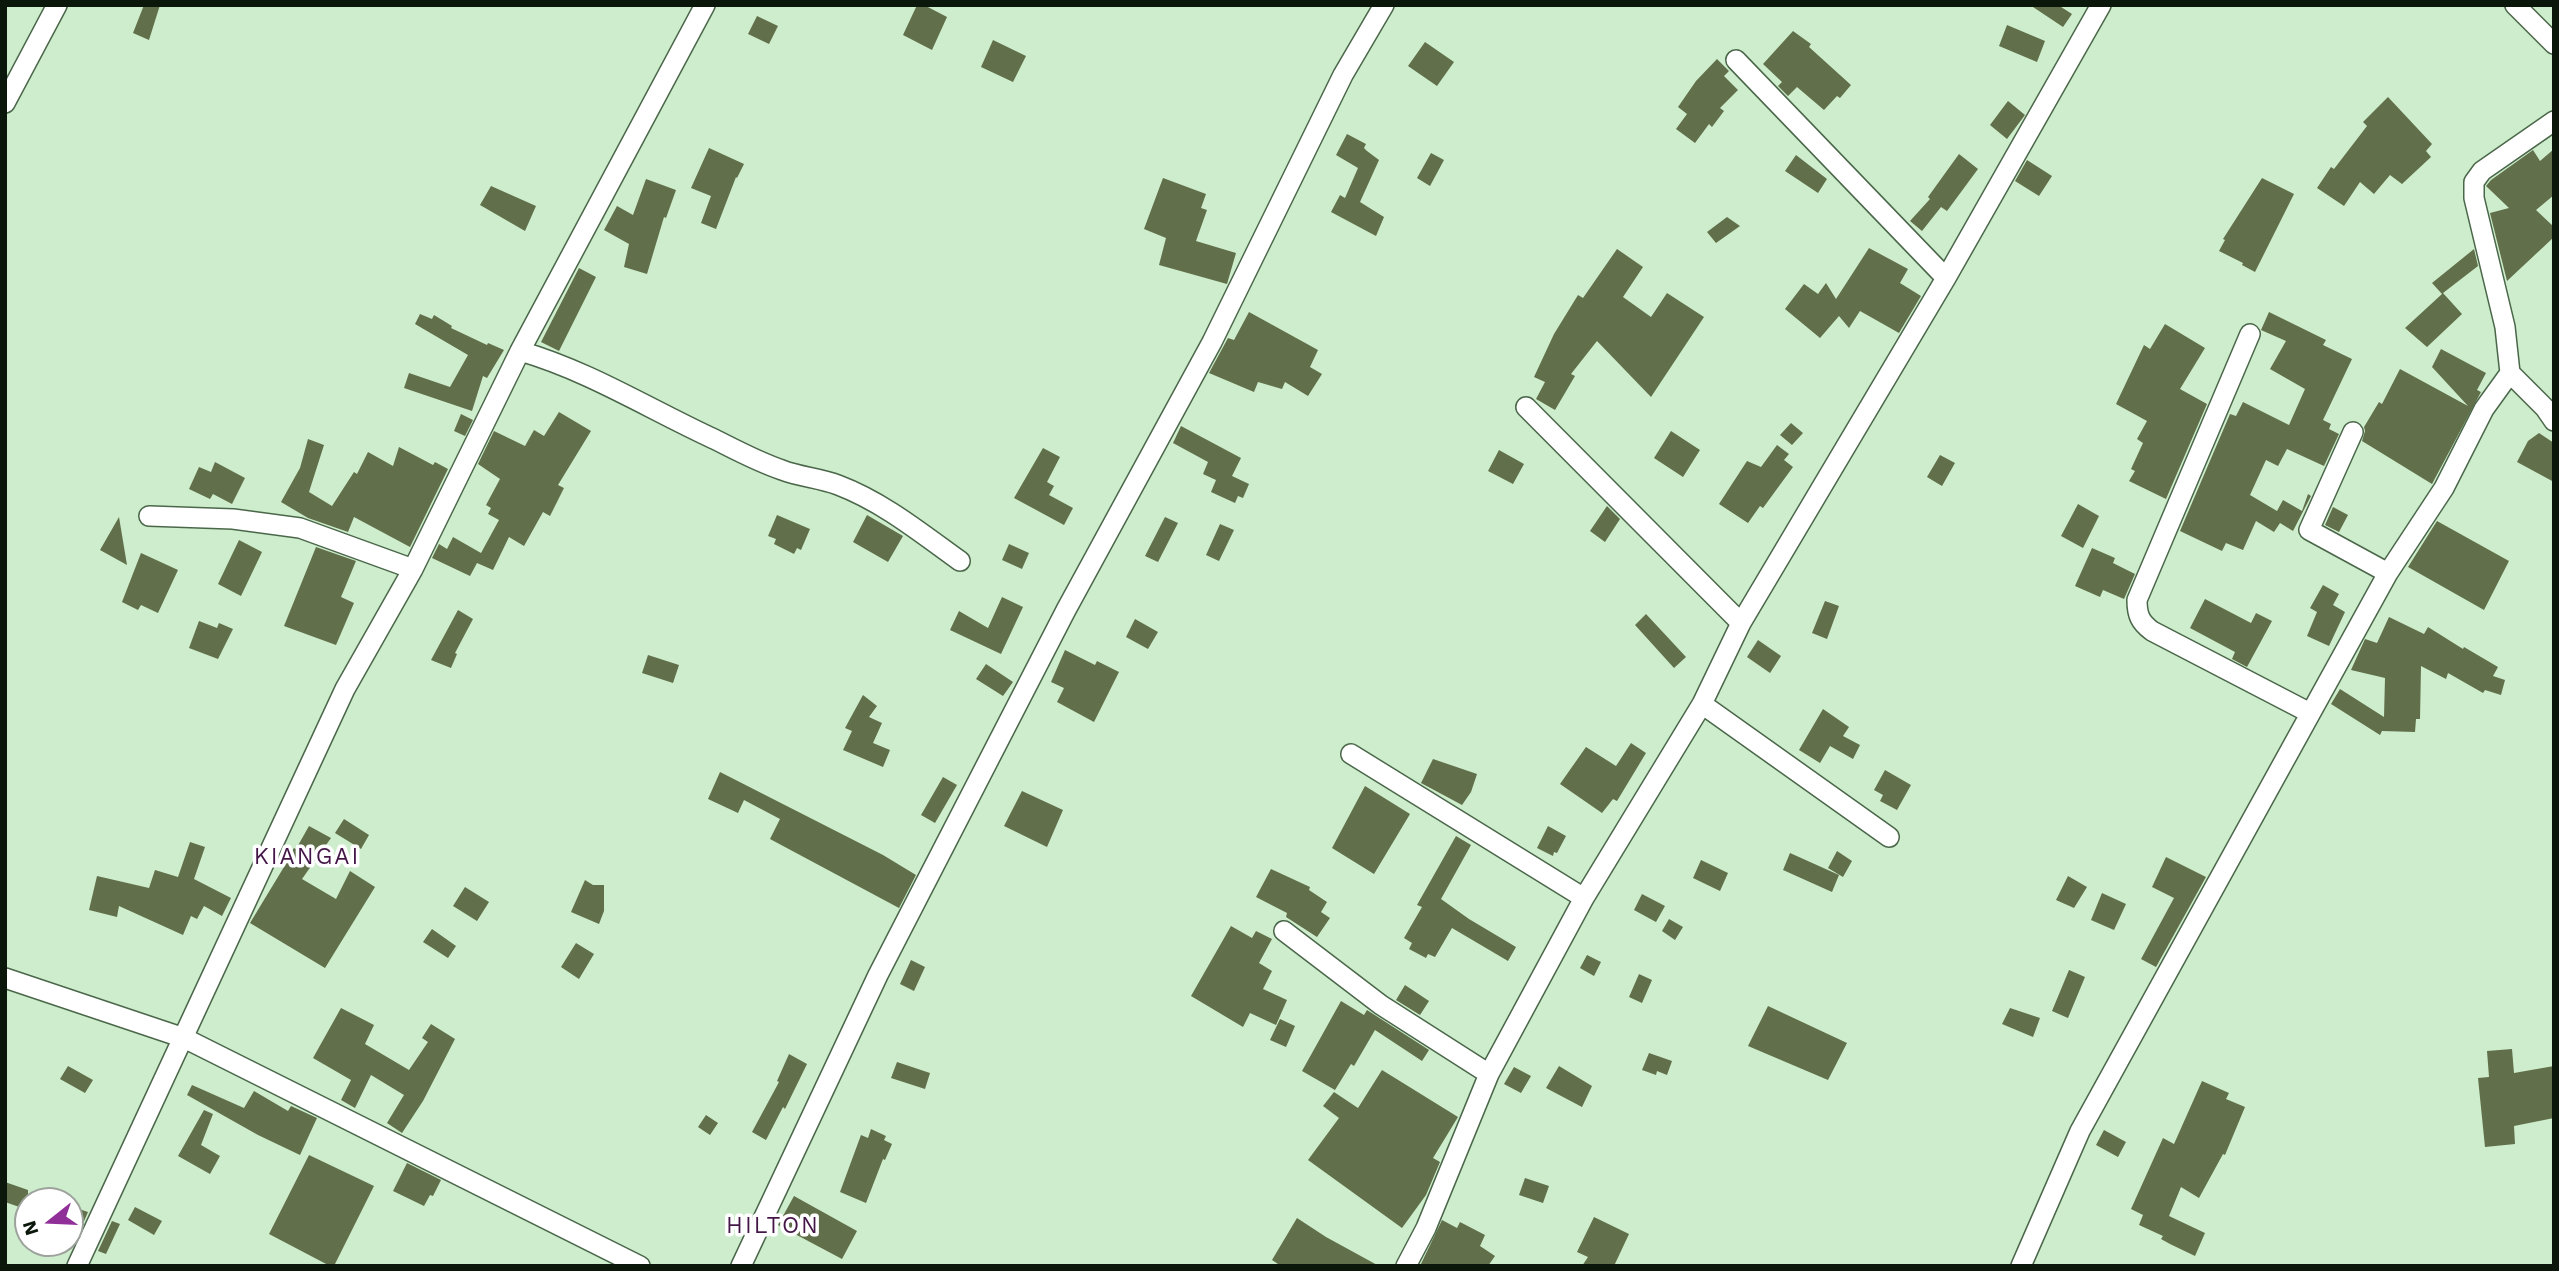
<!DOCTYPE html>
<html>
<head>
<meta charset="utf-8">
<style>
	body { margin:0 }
	#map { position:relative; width:2559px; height:1271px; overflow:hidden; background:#cdedcc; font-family:"Work Sans",sans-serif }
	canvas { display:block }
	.frame { position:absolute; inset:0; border:7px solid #0b170b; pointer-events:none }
	.north { position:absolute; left:14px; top:1187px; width:70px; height:70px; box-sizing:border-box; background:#fff; border:2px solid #9da29d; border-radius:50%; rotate:252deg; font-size:19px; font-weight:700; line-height:28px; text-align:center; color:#0b170b }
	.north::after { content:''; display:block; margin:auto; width:24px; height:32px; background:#902f98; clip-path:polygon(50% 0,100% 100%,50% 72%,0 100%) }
</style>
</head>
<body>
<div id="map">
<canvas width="2559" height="1271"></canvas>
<div class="frame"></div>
<div class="north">N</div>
</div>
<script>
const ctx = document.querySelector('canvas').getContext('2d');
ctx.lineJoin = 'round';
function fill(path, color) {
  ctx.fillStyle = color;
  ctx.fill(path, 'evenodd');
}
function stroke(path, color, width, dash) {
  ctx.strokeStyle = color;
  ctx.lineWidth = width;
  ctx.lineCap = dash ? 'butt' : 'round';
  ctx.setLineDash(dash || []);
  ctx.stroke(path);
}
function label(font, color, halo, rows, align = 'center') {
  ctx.font = font + ' "Work Sans",sans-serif';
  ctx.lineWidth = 7;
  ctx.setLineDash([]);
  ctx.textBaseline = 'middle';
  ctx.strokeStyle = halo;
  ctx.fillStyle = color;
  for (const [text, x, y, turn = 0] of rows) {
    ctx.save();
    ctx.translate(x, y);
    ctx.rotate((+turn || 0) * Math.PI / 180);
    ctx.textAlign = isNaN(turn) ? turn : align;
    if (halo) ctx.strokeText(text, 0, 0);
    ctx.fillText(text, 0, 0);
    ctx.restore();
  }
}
fill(new Path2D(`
	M144,5H160L149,40L133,33Z
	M917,5H924L947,17L932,50L903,35Z
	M2030,5H2058L2072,14L2063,27Z
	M757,16L778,26L769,44L748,34Z
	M2007,25L2045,41L2037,62L1999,46Z
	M1793,31L1811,44L1809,47L1851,85L1840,98L1837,96L1824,110L1797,87L1788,96L1778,86L1782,82L1763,64Z
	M993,40L1026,56L1013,82L981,67Z
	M1425,42L1454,62L1437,86L1408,66Z
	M1717,59L1729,71L1724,76L1738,90L1720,108L1724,111L1712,127L1709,124L1695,143L1676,129L1687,114L1678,107L1696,81Z
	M2388,97L2432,144L2426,151L2431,157L2402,184L2390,175L2374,194L2360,182L2344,206L2317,188L2331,167L2334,169L2367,126L2363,122Z
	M2008,101L2025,115L2007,139L1990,125Z
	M1347,134L1366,144L1364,148L1367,151L1379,160L1360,202L1384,217L1376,236L1331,212L1340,195L1345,198L1358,168L1336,155Z
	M709,148L744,164L737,178L736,177L716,229L701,223L711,196L691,188Z
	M2554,149V195L2536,210L2554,227V237L2507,281L2490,213L2509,208L2486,186L2491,180L2533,150L2540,161Z
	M1431,153L1444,160L1430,186L1417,178Z
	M1959,154L1978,169L1947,211L1941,207L1922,231L1910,221L1930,199L1928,197Z
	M1796,155L1827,179L1818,193L1785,171Z
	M2027,160L2052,176L2039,196L2015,181Z
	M1163,178L1206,194L1201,208L1207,210L1196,241L1236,253L1227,284L1159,265L1166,238L1144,229Z
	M2262,178L2294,194L2255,272L2242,265L2243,263L2219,251L2225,240L2223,239Z
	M646,179L676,190L666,218L664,217L647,274L624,267L629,244L604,230L617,206L633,215Z
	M491,186L536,206L525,231L480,205Z
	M1727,217L1740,226L1716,243L1707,232Z
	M1869,248L1908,269L1900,283L1921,296L1899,333L1860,311L1849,328L1839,316L1820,338L1785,309L1804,284L1818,294L1826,283L1836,299Z
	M1617,249L1643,267L1623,297L1651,317L1667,293L1704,317L1651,397L1597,341L1571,374L1575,376L1555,410L1536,399L1545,382L1534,377L1554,334L1578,295L1583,298Z
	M2474,249L2478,266L2443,293L2462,314L2427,347L2405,328L2442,294L2432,283Z
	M579,268L596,277L559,351L541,342Z
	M1249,312L1318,350L1310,367L1322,374L1308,396L1285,382L1282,389L1258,382L1254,392L1209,373L1228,338L1234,340Z
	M2269,312L2326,340L2323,345L2352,359L2323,420L2331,424L2329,429L2339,434L2324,466L2287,449L2278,466L2266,460L2250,495L2277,511L2283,500L2302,511L2308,494L2311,496L2293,531L2280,523L2274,532L2256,521L2243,550L2226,543L2222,551L2180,531L2230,414L2236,416L2243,402L2289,425L2305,389L2270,369L2286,341L2261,330Z
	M420,314L432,319L434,315L452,326L451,328L487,345L488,343L504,350L487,378L483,376L472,411L404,388L409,373L450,387L468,355L415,324Z
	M2165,324L2205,348L2180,389L2207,404L2166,499L2129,481L2135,471L2131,469L2143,443L2137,439L2147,421L2116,404L2144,345L2150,349Z
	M2441,349L2486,373L2477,390L2481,392L2432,484L2362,441L2365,431L2364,427L2379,402L2382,404L2400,369L2468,406L2432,367Z
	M559,412L591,431L558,485L564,488L550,516L543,512L524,546L509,537L493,570L477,563L470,576L432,558L439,544L447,549L453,537L481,553L499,520L488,514L491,508L486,505L500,479L478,464L494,431L525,446L534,430L544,436Z
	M461,414L473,420L465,436L454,431Z
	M1791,423L1803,433L1792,445L1780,435Z
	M1181,426L1241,458L1232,476L1249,484L1243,498L1238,496L1235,503L1211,492L1216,480L1203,474L1208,462L1173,443Z
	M1671,431L1700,450L1683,477L1654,458Z
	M2539,433L2554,443V482L2517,462L2528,441Z
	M308,439L324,445L309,492L332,506L354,472L357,474L368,452L393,466L399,447L433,465L435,462L448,469L410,547L354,517L348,532L308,518L281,502L300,468Z
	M1777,445L1789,454L1784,460L1793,467L1763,508L1760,506L1748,523L1719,504L1747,461L1761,467Z
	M1043,448L1060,457L1047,482L1054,486L1049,495L1073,508L1064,525L1014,498Z
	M1499,450L1524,464L1513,484L1488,471Z
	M1940,455L1955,463L1942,486L1927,477Z
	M215,462L245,478L232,504L213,494L210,499L189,489L199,467L211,472Z
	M2078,504L2099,516L2083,548L2061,536Z
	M1607,506L1620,519L1605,542L1590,531Z
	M2333,507L2348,515L2339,532L2325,525Z
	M777,515L810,529L801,550L797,548L794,554L774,544L776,539L768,536Z
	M867,515L903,536L888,562L853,542Z
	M119,517L127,565L100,550Z
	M1165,517L1178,523L1158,562L1145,556Z
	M2437,521L2509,561L2484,610L2408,567Z
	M1220,524L1234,530L1219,561L1206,555Z
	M239,540L262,552L241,596L218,584Z
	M1009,544L1029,553L1022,569L1002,560Z
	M316,547L356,561L341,597L354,603L336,645L284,626Z
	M2092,548L2115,558L2113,563L2135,574L2124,599L2103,590L2100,597L2075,586Z
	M141,553L178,570L158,613L141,605L138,610L122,602Z
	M2323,585L2339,594L2333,605L2345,612L2329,646L2307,636L2317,612L2310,608Z
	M1002,597L1023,607L1001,654L950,630L959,611L988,628Z
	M2205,599L2251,623L2256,613L2272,621L2247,667L2232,659L2235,652L2190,628Z
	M1825,601L1839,606L1827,639L1812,633Z
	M458,610L473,619L455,653L457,654L451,668L431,660Z
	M1646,614L1686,657L1674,668L1635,625Z
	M2389,617L2424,634L2428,627L2463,649L2464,647L2498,667L2493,676L2505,680L2501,695L2485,690L2483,693L2448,673L2446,679L2421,666L2420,719H2416L2415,732L2382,731L2380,735L2331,704L2340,689L2384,717L2385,678L2351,670L2365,639L2377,643Z
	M1135,619L1158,632L1148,649L1126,637Z
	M199,621L217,628L219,623L233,629L218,659L189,648Z
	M1758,640L1781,656L1770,673L1747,657Z
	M1065,650L1095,665L1097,661L1119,672L1094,722L1057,702L1064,688L1051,682Z
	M648,655L679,665L673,683L642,673Z
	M986,664L1013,682L1003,696L976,679Z
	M863,695L877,706L869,717L882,723L873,743L890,750L883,767L843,750L852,731L845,728Z
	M1823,709L1849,727L1843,736L1860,745L1853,759L1830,746L1820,763L1799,750Z
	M1631,743L1646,753L1617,801L1613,799L1602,813L1560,784L1586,747L1616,766Z
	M1433,759L1477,774L1471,792L1462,805L1421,783Z
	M1885,770L1911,785L1897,810L1880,801L1883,795L1874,790Z
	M720,772L883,855L916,875L899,908L770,839L780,819L744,800L738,813L708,799Z
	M943,777L957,785L935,823L921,815Z
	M1365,786L1410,814L1374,874L1332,848Z
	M1022,791L1063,810L1047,847L1004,826Z
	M344,819L369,835L361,849L335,833Z
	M309,826L331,838L302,879L336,899L350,871L375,887L325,968L250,923L287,862L285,860L294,848L296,849Z
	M1548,826L1566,836L1557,853L1554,852L1553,856L1537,848Z
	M1456,836L1471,845L1441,899L1469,919L1516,947L1508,961L1452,928L1435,957L1428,954L1426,958L1409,949L1412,943L1404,938L1422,907L1417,905Z
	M190,842L205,847L194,879L231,898L222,916L204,906L197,919L191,916L183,935L119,906L117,917L89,910L97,876L149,888L155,870L178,877Z
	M1837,851L1852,861L1843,877L1828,868Z
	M1790,853L1839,875L1832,892L1783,870Z
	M2166,857L2206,877L2156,967L2141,959L2174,898L2152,887Z
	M1701,860L1728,873L1720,891L1693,878Z
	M1271,869L1310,887L1309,890L1327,902L1321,912L1330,918L1317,937L1286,917L1287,913L1256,897Z
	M2068,876L2087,887L2074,908L2056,900Z
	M585,880L593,885H604V911L599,924L571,912Z
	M465,887L489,902L477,921L453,906Z
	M2102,893L2126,904L2114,930L2091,920Z
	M1642,894L1665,906L1656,922L1634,910Z
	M1669,919L1683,927L1675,940L1662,931Z
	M1231,926L1252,938L1256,931L1272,939L1259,963L1272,971L1263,989L1287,1000L1276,1025L1250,1013L1243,1027L1191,996Z
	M432,929L456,946L448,958L423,942Z
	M576,943L594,954L579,979L561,967Z
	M1587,955L1601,962L1594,976L1580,968Z
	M911,960L925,967L914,991L900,984Z
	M2069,970L2085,977L2068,1018L2052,1011Z
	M1639,974L1652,980L1642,1003L1629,997Z
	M1405,985L1429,1001L1420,1015L1396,1000Z
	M1341,1001L1364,1015L1367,1010L1429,1050L1422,1061L1375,1030L1354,1066L1351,1064L1335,1090L1302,1071Z
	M1768,1006L1847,1043L1828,1080L1748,1046Z
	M341,1008L374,1025L365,1044L409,1070L428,1042L422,1038L431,1024L455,1039L423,1101L402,1133L387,1123L404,1095L371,1075L355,1108L341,1100L351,1080L313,1058Z
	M2010,1008L2040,1018L2033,1037L2002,1024Z
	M1280,1019L1295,1026L1286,1047L1270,1040Z
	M2512,1049L2514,1073L2554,1066V1118L2514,1126L2515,1144L2485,1147L2478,1078L2489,1077L2487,1051Z
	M1649,1053L1672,1061L1667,1075L1657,1071L1656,1075L1642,1070Z
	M789,1054L807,1064L785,1109L783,1107L766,1140L752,1132L779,1082L777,1081Z
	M897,1062L930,1073L925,1089L891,1078Z
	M68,1066L93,1080L85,1093L60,1079Z
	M1559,1066L1592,1086L1582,1107L1546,1088Z
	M1514,1067L1531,1076L1521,1093L1504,1084Z
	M1382,1070L1458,1117L1433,1158L1440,1162L1426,1195L1402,1228L1308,1160L1339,1118L1323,1106L1334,1092L1358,1108Z
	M2202,1081L2229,1093L2226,1099L2245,1107L2225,1155L2223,1154L2199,1198L2181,1187L2169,1216L2205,1233L2195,1256L2170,1244L2161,1239L2163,1236L2139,1225L2143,1215L2131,1209L2163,1138L2174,1144Z
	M192,1085L244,1108L254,1091L288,1111L291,1106L317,1118L300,1155L258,1135L187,1095Z
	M204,1110L213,1114L201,1145L220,1156L210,1174L178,1156Z
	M706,1115L718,1123L710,1135L698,1127Z
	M871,1129L886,1136L884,1140L892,1144L885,1160L883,1159L866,1203L840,1192L861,1135L868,1138Z
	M2104,1130L2126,1142L2118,1157L2096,1145Z
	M309,1155L374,1186L334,1266H330L269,1234Z
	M407,1163L441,1180L433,1196L430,1195L424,1206L393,1191Z
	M1525,1178L1549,1186L1543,1203L1519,1195Z
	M5,1182L28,1190V1210L5,1202Z
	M794,1196L857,1231L842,1259L778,1225Z
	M70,1206L88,1212L75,1242L70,1240Z
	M135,1207L162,1221L154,1235L128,1220Z
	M1594,1217L1629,1234L1614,1266H1582L1588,1257L1577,1252Z
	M1297,1218L1326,1237L1379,1266H1281L1272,1260Z
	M1442,1220L1457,1228L1460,1222L1485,1235L1480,1246L1495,1256L1488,1266H1420Z
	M112,1221L120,1224L106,1254L98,1251Z`), '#616f4a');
const minor = new Path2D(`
	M2515,5L2554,44
	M1736,60L1946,278
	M5,103L57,5
	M2250,334L2137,600C2137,615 2140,622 2152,631L2310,713
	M520,351C589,371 649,409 714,439C736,450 758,462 782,470C800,477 820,478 838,485C883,502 921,533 960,561
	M2510,373L2545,408L2554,421
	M1526,407L1741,623
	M2353,432L2309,530L2388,573
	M149,516L233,519L300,528L413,569
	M1702,704L1889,837
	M1351,754L1584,898
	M1284,931L1381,1005L1489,1074
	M5,978L184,1038L640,1266
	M77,1266L345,689L413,569L520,351L705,5
	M741,1266L878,975L1066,610L1212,342L1343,75L1384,5
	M1406,1266L1426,1228L1489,1074L1584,898L1702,704L1741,623L1946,278L2101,5
	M2021,1266L2080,1131L2388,573L2444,488L2484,409L2510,373L2505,327L2474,198V182L2482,171L2554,121`);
stroke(minor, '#4b674a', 22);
stroke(minor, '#fff', 19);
ctx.letterSpacing = '2px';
label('23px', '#441648', '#fff', [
	["KIANGAI",307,857],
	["HILTON",773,1226]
]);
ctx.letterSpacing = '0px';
</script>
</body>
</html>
